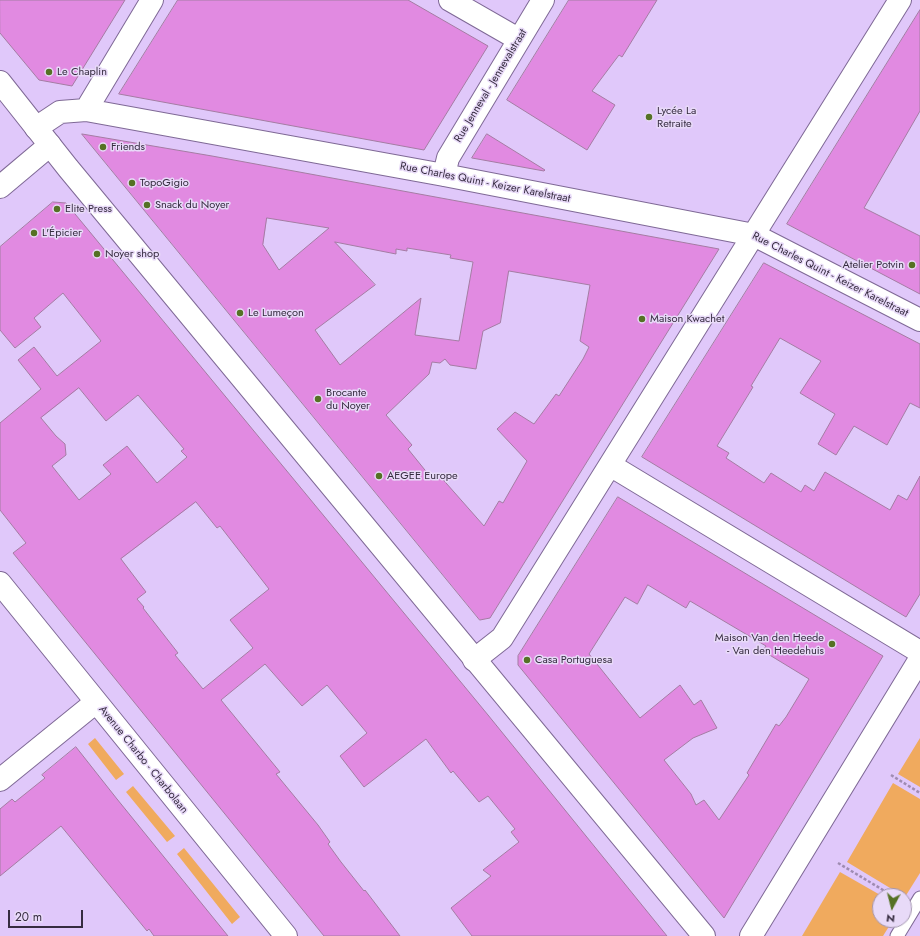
<!DOCTYPE html>
<html>
<head>
<meta charset="utf-8">
<style>
	body { margin:0 }
	#map { position:relative; width:920px; height:936px; overflow:hidden; background:#e0c8fa; font-family:Jost,sans-serif }
	canvas { display:block }
	.north { position:absolute; left:872px; top:888px; width:40px; height:40px; box-sizing:border-box; background:#e8daf8; border:1px solid #a194ae; border-radius:50%; rotate:187deg; font-size:11px; font-weight:700; line-height:16px; text-align:center; color:#362c40 }
	.north::after { content:''; display:block; margin:auto; width:14px; height:18px; background:#557124; clip-path:polygon(50% 0,100% 100%,50% 72%,0 100%) }
	.scale { position:absolute; left:8px; top:910px; width:75px; height:18px; box-sizing:border-box; border:2px solid #362c40; border-top:0; padding-left:5px; font-size:12px; line-height:14px; white-space:nowrap; color:#362c40; -webkit-text-stroke:3px #e8daf8; paint-order:stroke }
</style>
</head>
<body>
<div id="map">
<canvas width="920" height="936"></canvas>
<div class="north">N</div>
<div class="scale">20 m</div>
</div>
<script>
const ctx = document.querySelector('canvas').getContext('2d');
ctx.lineJoin = 'round';
function fill(path, color) {
  ctx.fillStyle = color;
  ctx.fill(path, 'evenodd');
}
function stroke(path, color, width, dash) {
  ctx.strokeStyle = color;
  ctx.lineWidth = width;
  ctx.lineCap = dash ? 'butt' : 'round';
  ctx.setLineDash(dash || []);
  ctx.stroke(path);
}
function label(font, color, halo, rows, align = 'center') {
  ctx.font = font + ' Jost,sans-serif';
  ctx.lineWidth = 3;
  ctx.setLineDash([]);
  ctx.textBaseline = 'middle';
  ctx.strokeStyle = halo;
  ctx.fillStyle = color;
  for (const [text, x, y, turn = 0] of rows) {
    ctx.save();
    ctx.translate(x, y);
    ctx.rotate((+turn || 0) * Math.PI / 180);
    ctx.textAlign = isNaN(turn) ? turn : align;
    if (halo) ctx.strokeText(text, 0, 0);
    ctx.fillText(text, 0, 0);
    ctx.restore();
  }
}
fill(new Path2D(`
	M95,738L124,774L116,780L88,744Z
	M920,738V787L898,774Z
	M893,783L920,799V873L905,897L847,862Z
	M133,786L175,836L167,842L126,792Z
	M184,848L240,917L232,924L177,854Z
	M840,872L882,896H880V920H893L883,936H802Z`), '#f0aa5e');
const building = new Path2D(`
	M0,0H125L72,86L39,80L0,33Z
	M178,0H408L488,46L424,150L119,94Z
	M569,0H657L622,57L619,55L592,91L615,105L587,150L507,100Z
	M920,10V111L864,208L920,236V294L787,224Z
	M82,134L212,156L719,249L490,618L480,620ZM267,218L329,228L279,270L263,245ZM335,242L396,254V249L407,251V248L451,255L450,258L473,262L459,341L415,335L421,298L340,365L315,330L375,285ZM509,271L590,285L580,341L589,347L583,359L559,396L556,394L534,424L515,412L497,429L527,461L503,503L499,501L484,526L439,475L433,480L408,449L412,445L386,415L429,374L432,362L440,363L445,359L450,365L476,369L483,331L500,323Z
	M487,134L545,170L544,171L472,158Z
	M53,202L66,203L488,715L667,936H472L451,908L491,876L483,870L519,842L511,832L515,829L488,796L479,802L453,771L451,773L426,739L364,787L340,756L367,733L327,685L302,706L265,664L221,700L280,772L276,774L318,825L330,842L328,844L341,862L364,891L365,890L400,936H324L13,553L26,543L0,510V423L41,389L18,360L34,347L57,376L101,341L63,293L34,318L41,327L15,348L0,330V247ZM79,388L106,421L138,395L184,449L181,451L187,457L157,483L127,446L103,465L111,474L79,500L52,466L66,455L65,444L56,436L41,418ZM196,502L217,528L220,526L269,589L230,620L253,648L203,689L175,655L178,653L143,608L144,607L137,599L146,592L121,559Z
	M764,263L920,344V408L910,403L887,445L854,426L836,455L818,444L835,414L800,393L821,361L780,338L751,386L753,387L717,446L729,453L726,458L764,483L771,473L801,492L805,485L814,491L825,472L890,510L898,495L907,500L920,476V594L906,617L642,457Z
	M618,497L883,656L724,918L518,665V656ZM648,585L686,608L690,601L766,646L763,651L809,679L786,717L779,726L776,724L747,773L749,775L719,820L704,800L696,805L691,794L664,760L693,738L717,728L701,700L694,705L680,685L640,718L589,654L625,597L637,604Z
	M76,747L117,799L228,936H154L149,929L147,931L61,826L0,876V809L12,799L15,802L45,778L42,775Z`);
fill(building, '#e18ae1');
stroke(building, '#a47ca3', 1);
const service = new Path2D(`
	M897,936L920,898`);
const minor = new Path2D(`
	M450,0L518,39
	M86,110L152,0
	M36,128L60,112L86,110L444,175L754,235L920,320
	M444,175L448,158L543,0
	M0,187L50,145
	M610,465L920,652
	M0,583L286,936
	M474,660L502,638L900,0
	M0,780L96,702
	M751,936L920,659`);
const tertiary = new Path2D(`
	M0,82L68,168L704,936`);
stroke(service, '#7f6996', 15);
stroke(minor, '#7f6996', 24);
stroke(tertiary, '#7f6996', 24);
stroke(new Path2D(`
	M891,775L920,793
	M838,863L893,896`), '#9f8cb2', 2.5, [3, 2]);
stroke(service, '#fff', 13);
stroke(minor, '#fff', 22);
stroke(tertiary, '#fff', 22);
for (const [x, y, r, color] of [
	[49,72,4,"#557124"],
	[649,117,4,"#557124"],
	[103,147,4,"#557124"],
	[132,183,4,"#557124"],
	[147,205,4,"#557124"],
	[57,209,4,"#557124"],
	[34,233,4,"#557124"],
	[97,254,4,"#557124"],
	[912,265,4,"#557124"],
	[240,313,4,"#557124"],
	[642,319,4,"#557124"],
	[318,399,4,"#557124"],
	[379,476,4,"#557124"],
	[832,644,4,"#557124"],
	[527,660,4,"#557124"]
]) {
  const dot = new Path2D();
  dot.arc(x, y, r, 0, 2 * Math.PI);
  ctx.fillStyle = color;
  ctx.fill(dot);
  stroke(dot, '#e8daf8', 1.5);
}
label('11px', '#362c40', '#e8daf8', [
	["Le Chaplin",57,72],
	["Lycée La",657,111],
	["Retraite",657,124],
	["Friends",111,147],
	["TopoGigio",140,183],
	["Snack du Noyer",155,205],
	["Elite Press",65,209],
	["L'Épicier",42,233],
	["Noyer shop",105,254],
	["Atelier Potvin",904,265,"right"],
	["Le Lumeçon",248,313],
	["Maison Kwachet",650,319],
	["Brocante",326,393],
	["du Noyer",326,406],
	["AEGEE Europe",387,476],
	["Maison Van den Heede",824,638,"right"],
	["- Van den Heedehuis",824,651,"right"],
	["Casa Portuguesa",535,660]
], 'left');
label('11px', '#362c40', '#e8daf8', [
	["Rue Jenneval - Jennevalstraat",491,86,-59],
	["Rue Charles Quint - Keizer Karelstraat",485,183,11],
	["Rue Charles Quint - Keizer Karelstraat",830,275,27],
	["Avenue Charbo - Charbolaan",143,760,51]
]);
</script>
</body>
</html>
